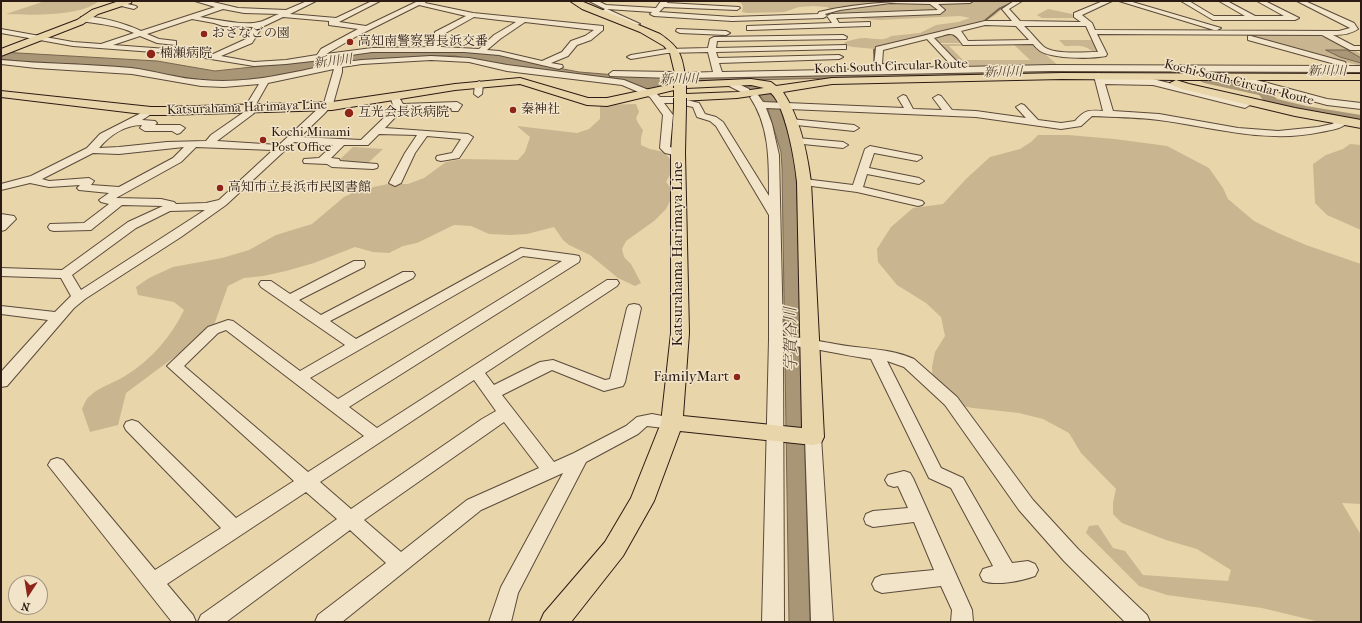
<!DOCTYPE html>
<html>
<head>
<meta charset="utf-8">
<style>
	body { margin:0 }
	#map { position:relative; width:1362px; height:623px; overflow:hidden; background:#e9d5aa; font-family:"IM FELL French Canon",serif }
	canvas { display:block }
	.frame { position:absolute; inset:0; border:2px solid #2c1b14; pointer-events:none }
	.north { position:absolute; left:8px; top:575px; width:40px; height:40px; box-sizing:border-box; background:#f1e4c8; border:1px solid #a29480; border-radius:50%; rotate:192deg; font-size:11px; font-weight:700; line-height:16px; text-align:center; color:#2c1b14 }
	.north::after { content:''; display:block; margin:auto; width:14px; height:18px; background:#8f2418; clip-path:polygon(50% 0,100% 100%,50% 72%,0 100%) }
</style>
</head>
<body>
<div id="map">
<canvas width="1362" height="623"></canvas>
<div class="frame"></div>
<div class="north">N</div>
</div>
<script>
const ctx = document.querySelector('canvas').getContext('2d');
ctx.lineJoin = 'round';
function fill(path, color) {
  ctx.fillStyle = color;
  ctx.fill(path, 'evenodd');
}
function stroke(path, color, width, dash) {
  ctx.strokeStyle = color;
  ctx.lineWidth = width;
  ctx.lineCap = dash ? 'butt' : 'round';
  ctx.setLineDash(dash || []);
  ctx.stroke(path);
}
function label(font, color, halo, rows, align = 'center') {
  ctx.font = font + ' "IM FELL French Canon","Noto Serif JP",serif';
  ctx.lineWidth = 3;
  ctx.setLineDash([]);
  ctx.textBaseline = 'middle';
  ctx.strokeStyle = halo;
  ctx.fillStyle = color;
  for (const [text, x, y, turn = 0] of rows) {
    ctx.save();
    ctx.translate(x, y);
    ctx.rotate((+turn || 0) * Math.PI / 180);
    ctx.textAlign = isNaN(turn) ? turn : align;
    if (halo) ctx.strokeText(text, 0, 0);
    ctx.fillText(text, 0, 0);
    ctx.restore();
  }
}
fill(new Path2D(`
	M45,1H99C80,17 30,15 6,14Z
	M733,1H1017L1009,3L994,16L979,24L875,49L853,47L844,45L845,42C852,40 858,38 865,38C873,38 884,42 891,36L920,33L936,25L958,22L970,18L960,16L880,20L863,19L837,13L827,7L813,6L799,7L784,12L747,13L742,12L743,6L741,3Z
	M1048,9L1072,14L1076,18H1042L1037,15Z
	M955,33L964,43H940L935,38Z
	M1251,34H1311L1328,38L1361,54V66L1248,36Z
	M1059,40H1092L1100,53C1093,53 1092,50 1085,47C1080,45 1071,46 1065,46Z
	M1012,43H1032L1060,67L962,68L941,44H1000V45L949,46L963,60H1030Z
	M636,104L639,112L636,118L638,123L643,130L641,138V145L650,149L664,152L670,159L673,169L666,182L670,187V201L666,209L654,221L626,241L622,249L624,257L631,264L641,283L635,286L618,278L590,255L569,245L563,240L554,227L527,234L510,235L489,234L471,226L454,225L417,243L403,246L389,253L373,252L355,247L314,263L286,271L263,276L244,278L228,286L214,325L200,338L126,393L118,425L90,432L82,409C84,405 86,398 90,396C99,387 114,383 125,376C151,360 171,337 184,310L174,302L138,295L136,287L149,278L173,267L222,258L249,250L276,235L312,224L344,197L359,190L388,184H408L424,178L446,162L462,159L518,160L525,152L530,137L517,126L577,133L589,129L600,119V105Z
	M1038,135H1068L1115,139L1167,146L1209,168L1223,188L1228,199L1254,221L1278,233L1306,245L1361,264V504L1342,503L1361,535V622H1320L1262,608L1167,595L1139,586L1086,533L1089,526L1098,525L1113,548L1125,551L1143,575L1228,581L1231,570L1197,549L1166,540L1122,523L1113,514V503L1116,489L1081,453L1069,433L1043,419L1019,413L973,408L946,403L933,387L932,367L935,352L945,336L941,317L926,303L897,285L878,262L877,249L891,227L913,208L943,204L966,179L990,157L1020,149L1031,142Z
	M1350,144L1361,145V230L1327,215L1315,203L1313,164L1326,155L1343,149Z
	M353,147L383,149L367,164L336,163Z`), '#c9b590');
const water = new Path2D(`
	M467,50L507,55L537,64L579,72L616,75L976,70H1361V74L971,75L748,80L772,95L777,100L795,153L796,169L810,622H789L782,168L781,152L766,103L760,96L733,80L692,81L646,90L626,82L508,66L455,56H433L360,62L265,79L233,81H204L109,67L74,64H44L1,59V52L157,61L215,71L299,62L373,51Z
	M1326,50H1347L1361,58V63L1340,57Z
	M1222,82C1244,85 1265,80 1277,102L1269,101L1264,95L1219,85Z`);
fill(water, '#a99677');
stroke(water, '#77654f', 1);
stroke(new Path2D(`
	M982,23L999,9L1016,1
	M879,48L874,50L875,69H884`), '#77654f', 2);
fill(new Path2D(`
	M1194,69L1212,77L1267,89L1277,99L1306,106L1361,115V123L1306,114L1267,105L1259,95L1204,83L1190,76L1188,73L1190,70Z`), '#a99677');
const minor = new Path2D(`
	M195,1H209L238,8L286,10L307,1H316L290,14L336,18L372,1H380L339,22L366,26L416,2L426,1L425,3L473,13L603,26V30L591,40L577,45L568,56L551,63L562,65L563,67L559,69L499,55L464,52H372L330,58L337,63L362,60L431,56L469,58L507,65L624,80L656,93L660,97H674L699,103L705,114L716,117L723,122L769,196C769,162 770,127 750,97L755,94L758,95L763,102L904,108L898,98L903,95L906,96L913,109L942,110L933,98L938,95L941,96L952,110L976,111L1026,118L1016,107L1021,104L1024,105L1038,120L1061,123L1075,121C1085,110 1088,110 1103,111L1094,76L1098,73L1101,74L1103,78L1153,79L1248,103L1250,105L1245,108L1153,85L1105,84L1113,111L1159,114L1238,128L1278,131L1318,127L1332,124L1344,118L1349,121C1343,129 1331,130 1321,132C1266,144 1213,127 1159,120C1137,117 1114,117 1092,116L1081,126L1061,129L976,117L766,108L772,124L779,155L783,336C801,337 818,341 835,344C862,349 890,348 914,359L957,397L1033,500L1078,549L1147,615L1150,622H1125L1064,561L1019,510L945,405L904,367L887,361L941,468L963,478L1012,563L1028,561L1035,564L1038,570L1035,576C1022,581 996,586 983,581L980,575L983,569L993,566L951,488L929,478L871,359C841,355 813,347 783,345L784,622H762L769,340V215L716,126L710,121L697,117L693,107L674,103H664L673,115L670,147L682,151L683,153L678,156L665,153L660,148L663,115L650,97L622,85L507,71L469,62L431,60L362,64L342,67V72L333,104L324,114L300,137L361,140L394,108L390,96L394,93L397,94L403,104L457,102L462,105L458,111H452L451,108L403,109L385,128L468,134L473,137L459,158L441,161L437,160L436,158L437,156L452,153L461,139L427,136L415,153L401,183L395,186L389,183L405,153L417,135L379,134L368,145H344L331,158L339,159L340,161L377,164L378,166L377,168L373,169L332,167L327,164L304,163L303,161L304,159L319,158L333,145L294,142L226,205L181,237L85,299L74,308L7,386L1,387V372L48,320L1,314V306L55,312L71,296L61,278L1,276V268L62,270L128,222L163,206L122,205L91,230L54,231L50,230L48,227L50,224L84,223L109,204L101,202L99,200L109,193L79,190L77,188L80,185L49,187L30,183L1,190V184L31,176L87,148L100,134L151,108L154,109L156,111L142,120L155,121L157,123L155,125H180L185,128L180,133L177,134L172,131H145L140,128L142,125C125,125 110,135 99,148L119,147L167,142L206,141L211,135L247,110L245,107L259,84L224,87L201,86L132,74L36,68L1,64V60C44,64 88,64 131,68C155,71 179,79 203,80C246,84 287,74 328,65L321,60L286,64L254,66L180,54L73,46L1,33V29L73,42L101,44L134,33C117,25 99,24 81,21V17C97,15 127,24 141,31L215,7ZM419,5L466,16L435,32L434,47L372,48L326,54L357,36ZM223,9L244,13L279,14C272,16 266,21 259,22C244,26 215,19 200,17ZM283,17L329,21V25L358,29L321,49L317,55L286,60L254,62L221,56L252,43L262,27ZM474,17L516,22L494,35L479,49L441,47L442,35ZM192,19L214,23L223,26L253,27L246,39L211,55L180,50L113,45L140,36L157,43L176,45V41L159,39L147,34ZM525,22L594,30L585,36L571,41L562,52L542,61L499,51L487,50L500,39ZM334,69L324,103L279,145L217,141L253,114L258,108L255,106L268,83ZM184,147L173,158L119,187L91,185L94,181L89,178L49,181L42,179L93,153L119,154ZM196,147L273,150L219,200L206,203L176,204L174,202L161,199L116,198L181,162ZM205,210L81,290L72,275L136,228L170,211Z
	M589,1H598L606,5L656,8L661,1H668L667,3L739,7L740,8L737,10L664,7L659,12L732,17L818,14L819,12C870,0 920,1 973,1L970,3L938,4L945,10L940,14L836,18L839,23L870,22V26H867L750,30H747V26L832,23L827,16L831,14L938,10L930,4L890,3L840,10L825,14L827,16L823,18L732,21L654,16L650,14L652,12L607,9L640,24L631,27L627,25L629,23L604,12L602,11L605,9Z
	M1014,1H1022L1009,9L1020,21L1081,22L1074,17V13L1103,1H1112L1082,15L1092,23L1095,30L1339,31L1350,28L1297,1H1305L1354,23L1358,29C1351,34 1342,35 1333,35L1354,46H1361V50H1350L1322,35L1097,34L1107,54L1106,56C1091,59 1053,59 1040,51C1038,49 1035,47 1033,44L966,45H963C952,29 951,34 934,38L962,67L1051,65L1342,66L1248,40V36H1251L1345,62L1346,64L1342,66H1361V72L1051,71L688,78L685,77L684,75L685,73L713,72L708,52L667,53L631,59L627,57L631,55L667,49L708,48L710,39L714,37L843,35L847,37L846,39L717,41L716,48L846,45V49H843L716,52L718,58L839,55L843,57L839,59L719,63L722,72L882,69L875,68L874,66L876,47L985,21H1012L1002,9ZM985,25L1016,26L1029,40L968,41L961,31ZM1024,26H1086L1098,52C1084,52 1055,55 1044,47C1037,41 1031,32 1024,26ZM927,39L953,67L895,68V65L882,64L883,50Z
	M1119,1H1129L1221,28L1217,30H1214Z
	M1181,1H1189L1214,16H1245L1219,1H1227L1255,16H1284L1257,1H1265L1299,18L1295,20H1213Z
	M119,2L136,6L137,7L134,9L117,5V3Z
	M677,29L726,31L730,33L726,35L680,33L676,31Z
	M613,71L672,72L676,75L672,78L610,76L609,74Z
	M1234,74L1327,99L1361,103V109L1327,105L1231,79L1230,77L1231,75Z
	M730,80L749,89L750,91L749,93H743L727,85L726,83Z
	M479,81L483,84L482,94L478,97L474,94L475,84Z
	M790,119L854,125L859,128L854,131L787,124L785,122L787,120Z
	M797,138L843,142L848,145L843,148L793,143L792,141Z
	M870,146L921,156L922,158L917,161L874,153L869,168L919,178L924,181L919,184L867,174L863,187L922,201L924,203L922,205L918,206L857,192L804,185L799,182L804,179L853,185L865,149Z
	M1,214L14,216L16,219L5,230L1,231Z
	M521,248L574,255L579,256L580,259L579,262L349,407L377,428L607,280H617L619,283L617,286L485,373L494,385L540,362L553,360L605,380L610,379L627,308L629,305L634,304L639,305L641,308L625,382L623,386L604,391L552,370L502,395L554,462L574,453L626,426L637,417L652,414L678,419L680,423L678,427L672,429L647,426L638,434L586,462L518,593L511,622H489L501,587L563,473L481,510L342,622H315L318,615L386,563L350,530L226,622H198L201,615L337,519L306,492L167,584L193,615L196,622H172L48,465L51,460L57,458L63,460L155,570L221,528L126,430L124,426L126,422L132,420L138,422L236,518L294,481L167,366L208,327L228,320L233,321L300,371L345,345L261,287L259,284L261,281H271L290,294L354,261H364L365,264L364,267L299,300L321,315L403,272H413L415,275L413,278L330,321L356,339ZM523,256L562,261L338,399L310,378ZM226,330L364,436L308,472L184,366L218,333ZM474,380L496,411L482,419L351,509L320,482ZM504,422L539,468L467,500L401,552L364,520Z
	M813,431L819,433L821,437L833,622H811L805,437L807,433Z
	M904,471L910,473L913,478L972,610L973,622H951L952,610L941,586L882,593L875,590L872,584L875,578L882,575L934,570L914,522L873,527L866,524L864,519L866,514L873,511L908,508L898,486L894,487L888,485L885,480L888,475Z`);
const major = new Path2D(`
	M119,1H132L131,3L98,14L83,24L1,56V49L77,20L92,10Z
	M570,1H581L660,34C679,47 682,54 685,76L684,78H676L670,53L664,46L640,32L582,9Z
	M1062,73L1361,74V80H1176L1189,84L1295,108L1361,120V128L1295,116L1182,89L1172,85L1170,83L1176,80L1062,79L832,84L783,92C800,118 807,151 811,182L824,437L821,443L813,445L680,431L654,501L623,556L571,622H540L544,613L605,542L631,498L661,423L671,333V153L674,107L676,104H684L686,107L685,153L689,333L683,416L802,428L797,182C795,162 786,107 771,93L737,98L680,101L676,100L674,98V90L607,106L587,105L520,84L455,90L332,110L164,115H151L1,97V91L151,107H164L332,102L455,84L520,78L588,98H607L682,82L751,79L771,82L776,86L832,78ZM751,85L764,88L737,92L686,94V88Z`);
stroke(minor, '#5b4a3a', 2);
stroke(major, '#2c1b14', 2);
fill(minor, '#f1e4c8');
fill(major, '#e9d5aa');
const majorBridge = new Path2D(`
	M680,76V88
	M680,98V107`);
stroke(majorBridge, '#2c1b14', 14, []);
stroke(majorBridge, '#e9d5aa', 12);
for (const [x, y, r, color] of [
	[204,34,4,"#8f2418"],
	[350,42,4,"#8f2418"],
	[151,54,5,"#8f2418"],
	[513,110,4,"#8f2418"],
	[349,113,5,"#8f2418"],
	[263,140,4,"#8f2418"],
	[220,188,4,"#8f2418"],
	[737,377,4,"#8f2418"]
]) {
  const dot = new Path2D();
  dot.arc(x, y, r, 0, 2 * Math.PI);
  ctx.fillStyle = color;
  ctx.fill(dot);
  stroke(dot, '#f1e4c8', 1.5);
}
label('13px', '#2c1b14', '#f1e4c8', [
	["おさなごの園",212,34],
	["高知南警察署長浜交番",358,42],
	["楠瀬病院",160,54],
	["秦神社",521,110],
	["互光会長浜病院",358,113],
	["Kochi Minami",271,133],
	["Post Office",271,148],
	["高知市立長浜市民図書館",228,188]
], 'left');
label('italic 13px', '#584637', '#f1e4c8', [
	["新川川",333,62,-7],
	["新川川",1327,72],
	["新川川",1003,73,-1],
	["新川川",679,80,-1]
]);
label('13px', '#2c1b14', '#f1e4c8', [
	["Kochi South Circular Route",891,67,-2],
	["Kochi South Circular Route",1239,83,14],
	["Katsurahama Harimaya Line",247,108,-2]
]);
label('15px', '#2c1b14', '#f1e4c8', [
	["Katsurahama Harimaya Line",678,254,-90]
]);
label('15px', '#2c1b14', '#f1e4c8', [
	["FamilyMart",729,377]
], 'right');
label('italic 16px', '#584637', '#f1e4c8', [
	["宇賀谷川",792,339,-91]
]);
</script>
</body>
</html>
